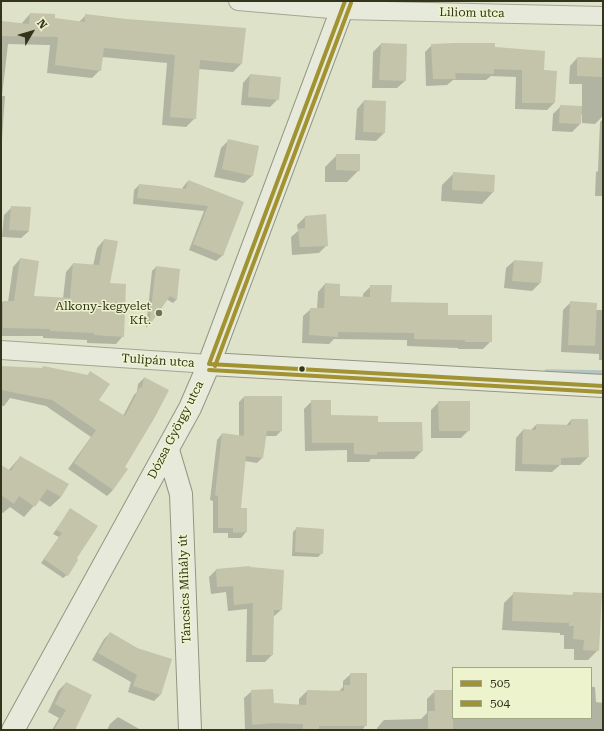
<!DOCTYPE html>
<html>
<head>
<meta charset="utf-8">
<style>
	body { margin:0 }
	#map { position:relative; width:604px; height:731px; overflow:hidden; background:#dde2c8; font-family:"Roboto Serif",serif }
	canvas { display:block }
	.frame { position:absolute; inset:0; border:2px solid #34331c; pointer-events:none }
	.legend { position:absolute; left:452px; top:667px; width:140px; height:52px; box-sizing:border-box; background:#edf4cd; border:1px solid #a3a786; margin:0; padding:5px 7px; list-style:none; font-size:12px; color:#34331c }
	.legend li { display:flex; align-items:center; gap:8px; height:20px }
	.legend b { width:20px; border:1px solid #a3a786 }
	.north { position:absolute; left:12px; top:12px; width:40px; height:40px; -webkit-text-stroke:3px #edf4cd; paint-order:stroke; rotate:52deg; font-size:11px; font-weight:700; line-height:16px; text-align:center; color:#34331c }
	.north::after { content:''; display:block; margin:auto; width:14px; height:18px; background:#34331c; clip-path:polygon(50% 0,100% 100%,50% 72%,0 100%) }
</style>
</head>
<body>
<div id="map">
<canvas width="604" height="731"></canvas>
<div class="frame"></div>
<ul class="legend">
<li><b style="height:5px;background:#a19331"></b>505</li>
<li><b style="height:5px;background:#a19331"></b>504</li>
</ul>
<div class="north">N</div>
</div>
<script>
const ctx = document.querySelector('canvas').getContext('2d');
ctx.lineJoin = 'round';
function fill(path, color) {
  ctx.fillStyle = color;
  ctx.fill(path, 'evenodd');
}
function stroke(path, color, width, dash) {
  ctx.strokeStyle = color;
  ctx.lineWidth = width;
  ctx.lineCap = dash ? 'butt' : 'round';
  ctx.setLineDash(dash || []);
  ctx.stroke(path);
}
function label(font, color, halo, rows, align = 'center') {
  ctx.font = font + ' "Roboto Serif",serif';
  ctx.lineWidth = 3;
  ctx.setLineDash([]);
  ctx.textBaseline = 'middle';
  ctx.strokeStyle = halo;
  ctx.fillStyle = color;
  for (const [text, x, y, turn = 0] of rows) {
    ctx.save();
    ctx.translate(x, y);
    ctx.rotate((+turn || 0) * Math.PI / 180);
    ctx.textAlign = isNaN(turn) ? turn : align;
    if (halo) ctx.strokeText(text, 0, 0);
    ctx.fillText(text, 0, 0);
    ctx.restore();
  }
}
fill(new Path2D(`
	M30,14L54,19L79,22L86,15L126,20L244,29L241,64L233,72L199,69L195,118L186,127L162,125L167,63L102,57L100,70L92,78L47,73L50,45L8,44L2,96H5L1,154V22L22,24V23Z
	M381,44L405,81L397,88H372L373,52Z
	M432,45L494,48L542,71L554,103L547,110L515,109L516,77L491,76L486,80H453L447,85L426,86L425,52Z
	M577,58L603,59V116L595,124L582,123V114H580V124L572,132L552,131L553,114L561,106L582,107V84H569L570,66Z
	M250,75L278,99L270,107L241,105L243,83Z
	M364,101L384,133L376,141L355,140L357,109Z
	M603,119V196H595L596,172L598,171L600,122Z
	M229,140L252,176L244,183L214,177L221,148Z
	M337,155L359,170L347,182H325V167Z
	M454,173L494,176L493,192L482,204L441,201L442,185Z
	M188,181L243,203L222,256L216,261L189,250L204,211L133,204L134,190L139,185L182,189L183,187Z
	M12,207L29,231L21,238L2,237L4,215Z
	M305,217L327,245L319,253L292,255L291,237L298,231L297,225Z
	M104,240L109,284L123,336L116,344L87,343V340L43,338V336H1V302H8L13,267L20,259L33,297L63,299L66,272L73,264L93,266L97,248Z
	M514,261L540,283L532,291L504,288L506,268Z
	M156,267L179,270L176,300L173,303L166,299L146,328L152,271Z
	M325,284L339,297L363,298V294L371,286L390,303L447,316L491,341L483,349H458V348L407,346V340L334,339L329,344L302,343L303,316L311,309H317L318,292Z
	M571,302L595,310H603V360H599V354L561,352L563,310Z
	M1,367L87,376L91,372L98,400L123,416L134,395L137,392L138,384L144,378L168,391L123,467L113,490L107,496L68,469L91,437L46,406L10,398L4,406H1Z
	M244,397L281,431L276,436H265L262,458L257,463L245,461L240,509H246V532L241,538H228V533H213V501L210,500L217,440L222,434L239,437V402Z
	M312,401L330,416L377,423L422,451L414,459H371L369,462H347V450L305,451L304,409Z
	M439,402L469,430L461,438H431V410Z
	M571,420L588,457L580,465H560L552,472L515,471L516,438L523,430H531L536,425L566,426Z
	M20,457L61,497L50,507L39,500L24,517L10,507L3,513L1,512V466L8,471Z
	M70,510L67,575L63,578L41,563L59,537L53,534Z
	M297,528L322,553L318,557L292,556L293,532Z
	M216,570L281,610L273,617L272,655L265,662H246L247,609L228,611L226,592L211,594L209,577Z
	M514,593L571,596L574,593L598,650L588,660H574V649H564V635H560V633L502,630L504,603Z
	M110,633L137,648L160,695L154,701L128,692L131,682L92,660L104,639Z
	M351,674L366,725L362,730H245L244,698L252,691L273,704L299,706V699L307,691L338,692L343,687V681Z
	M66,683L74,730H52L59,718L48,712L58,691Z
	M591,687H595L596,702L603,703V730H377V728L384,720L421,719L427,713V699L435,691H453V718H591Z
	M118,717L141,730H107L110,724Z`), '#0003');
stroke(new Path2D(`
	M547,372L603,373`), '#b3c5c1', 5.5);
fill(new Path2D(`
	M30,13L55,14V18L85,22V14L126,19L246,28L242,64L200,60L196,119L170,117L175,55L104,48L101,71L55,65L58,37L1,36V21L29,24Z
	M381,43L407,44L406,81L379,80Z
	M455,43H495V47L545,51L544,70L557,71L555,103H522V70L494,69V74L455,73L456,79H433L431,44Z
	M577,57L603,58V77L577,76Z
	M250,74L281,77L279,100L248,97Z
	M364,100L386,101L385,133L363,132Z
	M560,105L582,106L581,124L559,123Z
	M228,139L259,146L253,176L222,169Z
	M336,154H360V171L336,170Z
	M453,172L495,175L494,192L452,190Z
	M188,180L244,202L223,256L193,244L208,206L137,198L139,184L186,189Z
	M11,206L31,207L29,231L9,230Z
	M326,214L328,246L300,247L298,229L305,228V216Z
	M104,239L118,241L110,283L126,284L124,337L94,335V333L50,331V329L3,328V301H14L20,258L39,261L34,296L70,298L73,263L99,265Z
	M514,260L543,262L541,283L512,281Z
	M156,266L180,269L177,300L170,296L149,326Z
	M325,283L340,284V296L370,297V285H392L391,302L448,303V315H492V342H465V340L414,339V333L338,332V337L309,335L310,308H324Z
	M570,301L597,303L595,346L568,345Z
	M1,366L42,368L43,366L88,375L90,371L110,384L99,400L125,416L140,387L142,388L144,377L169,390L155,417L125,467L128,469L113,490L74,463L96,430L52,400L1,390Z
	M244,396H282V431H267L263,458L246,456L241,508H247V532L233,533V528H218V496L215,495L222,433L244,436Z
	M311,400H331V415L378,416V422H422L423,451L377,452V455L354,454V443H312Z
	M438,401H470V431H439Z
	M571,419H588L589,457L561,458V465L522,464L523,429L536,430V424L571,425Z
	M20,456L69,484L61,497L47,489L35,507L19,496L14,504L1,495V465L11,471Z
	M70,508L98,526L77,558L78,560L68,576L44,559L62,533L56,530Z
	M296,527L324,529L323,554L295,552Z
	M250,566V567L284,570L282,610H274L273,655H252L253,603L234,605L233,586L217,587L216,569Z
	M513,592L573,595V592L602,593L599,651L583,650L584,640L573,639L574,626H569V623L512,621Z
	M110,632L137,648L172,659L161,695L133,686L137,675L98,653Z
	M350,673H367V726H319V730H303V724L274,723L252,725L251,690L273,689L274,703L306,705L307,690L344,691V685H350Z
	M66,682L92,695L75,730H54L66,710L55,704Z
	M434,690H453V730H428V711H435Z`), '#c3c4a9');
const street = new Path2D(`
	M238,1L342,10L603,16
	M1,350L209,364`);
const secondary = new Path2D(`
	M209,364L603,386
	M168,450L181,494L190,730
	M13,730L190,408L209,364L345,1`);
stroke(street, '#a4a692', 20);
stroke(secondary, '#949682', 24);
stroke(street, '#e7eadb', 18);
stroke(secondary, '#e7eadb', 22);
stroke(new Path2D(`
	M209,364L603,386
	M209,364L345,1`), '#a19331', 4);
stroke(new Path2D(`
	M215,366L351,3
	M209,370L603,392`), '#a19331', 4);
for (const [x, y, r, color] of [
	[159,313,4,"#6f7058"],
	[302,369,3.5,"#34331c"]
]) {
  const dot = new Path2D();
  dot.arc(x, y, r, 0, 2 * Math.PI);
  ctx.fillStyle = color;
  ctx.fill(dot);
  stroke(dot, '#edf4cd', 1.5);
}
label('12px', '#34331c', '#edf4cd', [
	["Liliom utca",472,13,1],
	["Tulipán utca",158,361,4],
	["Dózsa György utca",176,430,-63],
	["Táncsics Mihály út",185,589,-92]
]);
label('12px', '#34331c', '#edf4cd', [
	["Alkony-kegyelet",151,306],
	["Kft.",151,320]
], 'right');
</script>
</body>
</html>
